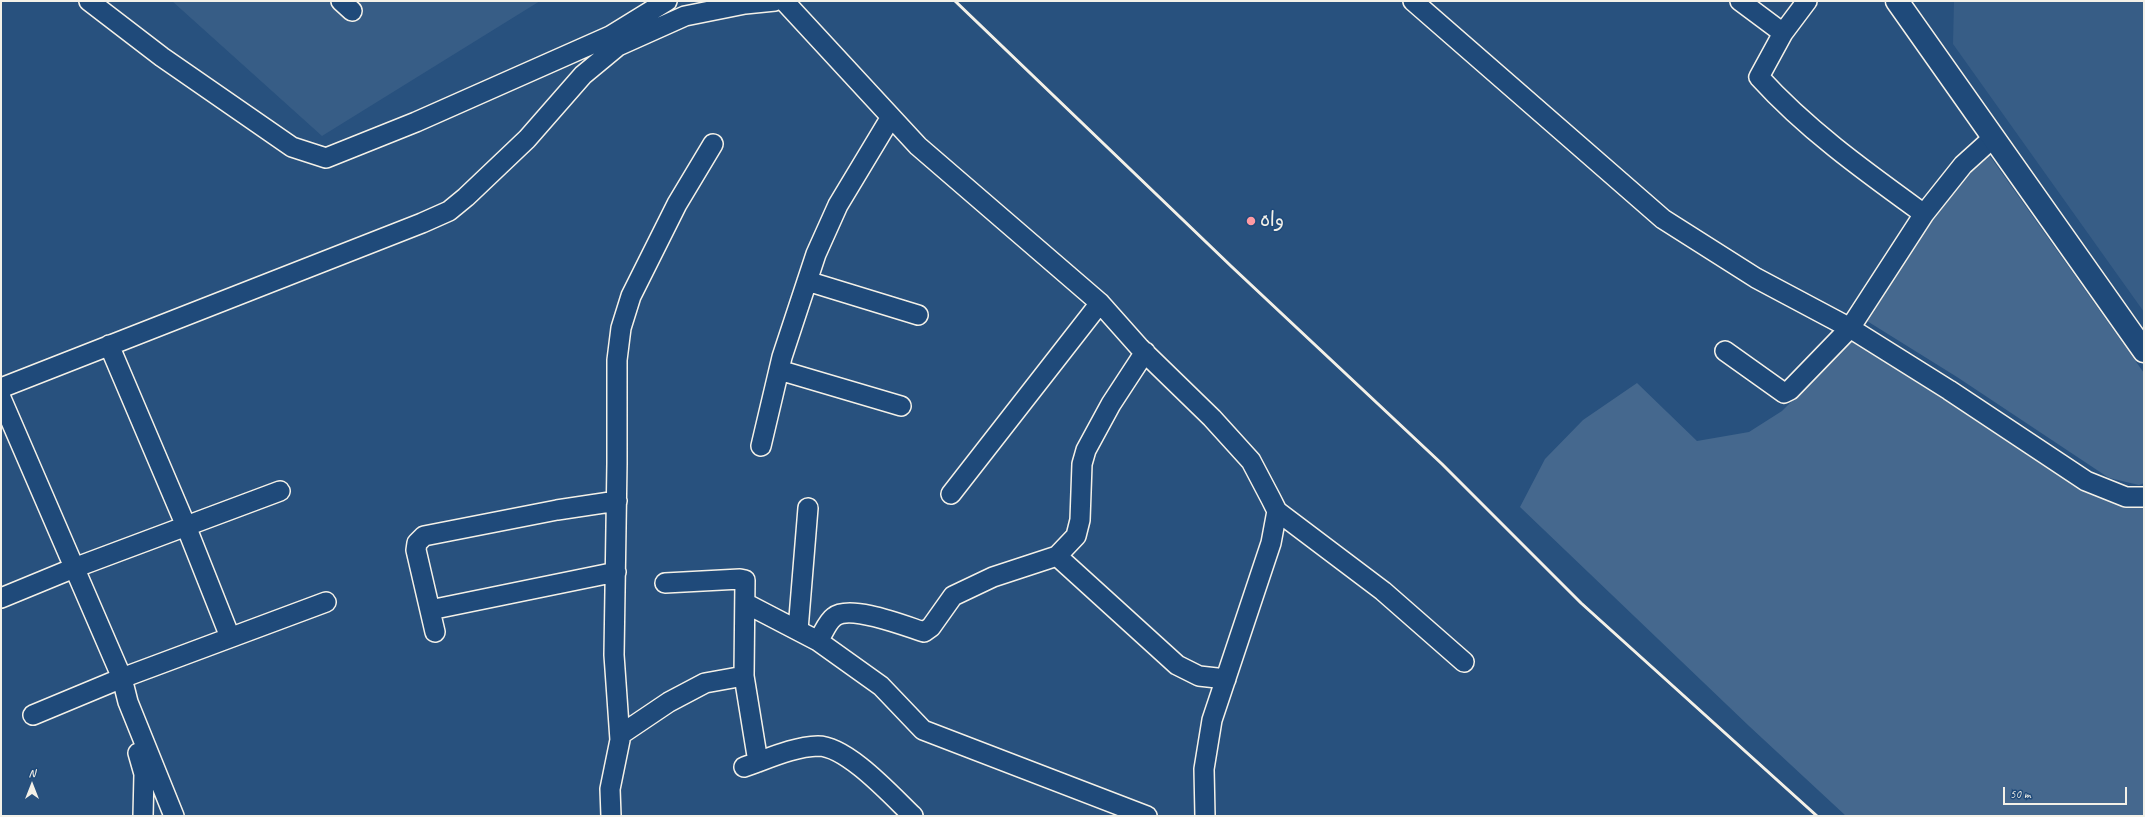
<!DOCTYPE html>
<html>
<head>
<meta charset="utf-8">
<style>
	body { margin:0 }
	#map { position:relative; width:2145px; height:817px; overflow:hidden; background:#28517e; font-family:Caveat,sans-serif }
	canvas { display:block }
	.frame { position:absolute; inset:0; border:2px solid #f4f1e8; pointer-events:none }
	.north { position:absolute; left:12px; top:765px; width:40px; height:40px; -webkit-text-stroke:3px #1f4a7a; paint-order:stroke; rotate:0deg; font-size:11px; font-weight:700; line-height:16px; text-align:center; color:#f4f1e8 }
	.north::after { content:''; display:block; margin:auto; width:14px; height:18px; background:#f4f1e8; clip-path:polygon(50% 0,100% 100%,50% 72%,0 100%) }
	.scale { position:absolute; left:2003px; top:787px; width:124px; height:18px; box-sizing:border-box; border:2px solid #f4f1e8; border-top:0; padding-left:5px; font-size:12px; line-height:14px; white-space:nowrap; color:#f4f1e8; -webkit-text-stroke:3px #1f4a7a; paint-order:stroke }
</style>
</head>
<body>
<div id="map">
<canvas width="2145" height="817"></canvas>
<div class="frame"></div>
<div class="north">N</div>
<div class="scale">50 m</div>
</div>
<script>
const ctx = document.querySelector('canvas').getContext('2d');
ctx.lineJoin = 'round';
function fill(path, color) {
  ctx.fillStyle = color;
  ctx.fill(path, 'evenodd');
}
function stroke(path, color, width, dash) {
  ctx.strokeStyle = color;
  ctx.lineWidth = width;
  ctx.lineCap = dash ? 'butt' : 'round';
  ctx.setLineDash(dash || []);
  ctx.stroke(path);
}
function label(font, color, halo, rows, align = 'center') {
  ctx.font = font + ' Caveat,"Playpen Sans Arabic",sans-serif';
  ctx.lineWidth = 3;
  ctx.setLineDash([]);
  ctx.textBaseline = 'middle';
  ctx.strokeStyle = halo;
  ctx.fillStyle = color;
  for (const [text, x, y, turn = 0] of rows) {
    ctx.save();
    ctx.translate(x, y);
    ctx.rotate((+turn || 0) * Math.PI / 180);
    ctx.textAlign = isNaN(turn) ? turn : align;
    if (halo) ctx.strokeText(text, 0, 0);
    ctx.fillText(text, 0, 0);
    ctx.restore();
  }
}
fill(new Path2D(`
	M172,1H540L322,136Z
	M1954,1H2144V312L1953,44Z`), '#375d86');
fill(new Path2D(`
	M1987,152L2144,373V483L2139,485L2109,478L1957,377L1867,321L1945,200Z
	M1856,337L2044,463L2144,502V816H1846L1749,726L1520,507L1545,459L1583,420L1637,383L1697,441L1749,432L1782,411Z`), '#45688e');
const minor = new Path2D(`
	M89,1L162,57L292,147L326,158L416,122L610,36L667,1
	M341,1L352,11
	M784,1L918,146L1100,303L1140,348L1212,418L1251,461L1271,499L1277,511L1271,543L1212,720L1204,769L1205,816
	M1413,1L1663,219L1756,278L1850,328L1949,390L2086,481L2126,497H2144
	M1740,1L1783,33
	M1807,1L1783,33L1759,77C1807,130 1866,172 1924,214
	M807,281L918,315
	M109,345L186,526L230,637
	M1725,351L1784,393L1790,390L1850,328L1924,214L1963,165L1994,137
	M779,370L901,406
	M1,388L422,223L449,211L466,197L527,139L583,75L618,46L685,16L745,4L775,1
	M1,398L122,678L128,702L174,816
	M761,446L782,357L816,254L838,205L891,117
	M951,494L1100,303
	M1277,511L1383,591L1464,662
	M1057,556L1177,665L1199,676L1226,679
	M665,583L740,579L745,580L744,676L758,762
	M1,598L74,568L280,491
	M745,603L818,641L881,686L923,730L1147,816
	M430,610L616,572
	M798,630L808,508
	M435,632L416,550L417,543L424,536L557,510L617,501
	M818,641C823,634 827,622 834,617C850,604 905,626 924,632L931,627L953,596L993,577L1057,556L1076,536L1080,520L1082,464L1086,450L1111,404L1145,352
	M33,715L122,678L326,602
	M620,735L669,702L705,683L744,676
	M138,753L144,774L143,816
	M744,767C768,759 792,747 818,746C847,746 892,796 913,816
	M611,816L610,789L620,740L614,655L617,463V360L621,328L631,296L677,204L713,144`);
const major = new Path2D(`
	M1897,1L2144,351`);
stroke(minor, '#f4f1e8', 22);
stroke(major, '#f4f1e8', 25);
stroke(minor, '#1f4a7a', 19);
stroke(major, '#1f4a7a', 22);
stroke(new Path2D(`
	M955,1L1232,267L1442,464L1581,603L1817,816`), '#f4f1e8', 3);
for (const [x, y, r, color] of [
	[1251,221,5,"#ff9aa2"]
]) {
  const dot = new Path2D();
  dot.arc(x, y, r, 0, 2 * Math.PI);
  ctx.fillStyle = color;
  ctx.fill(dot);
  stroke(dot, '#1f4a7a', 1.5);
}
label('20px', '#f4f1e8', '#1f4a7a', [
	["واہ",1260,221]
], 'left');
</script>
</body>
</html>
